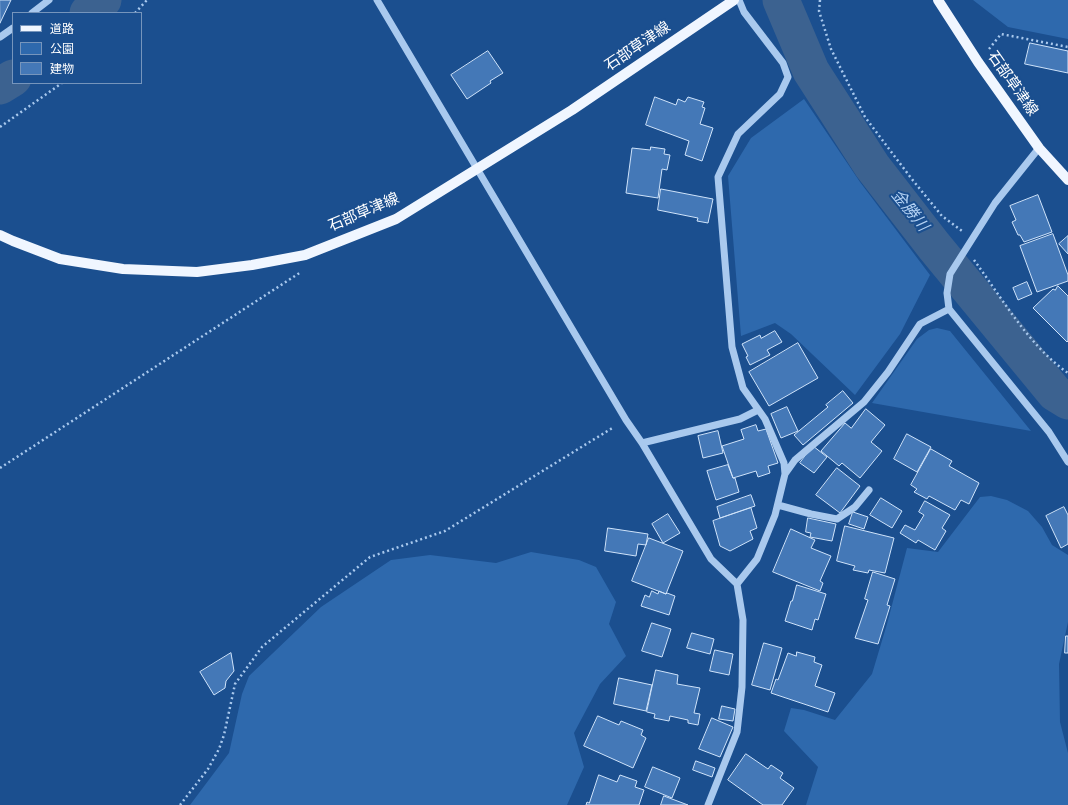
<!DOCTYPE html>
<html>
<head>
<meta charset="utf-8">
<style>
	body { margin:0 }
	#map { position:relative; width:1068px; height:805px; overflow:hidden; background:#1b4f8f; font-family:"Titillium Web","Noto Sans JP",sans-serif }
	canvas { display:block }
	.legend { position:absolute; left:12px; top:12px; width:130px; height:72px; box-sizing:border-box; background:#1b4f8f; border:1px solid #7695bc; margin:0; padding:5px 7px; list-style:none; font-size:12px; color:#fff }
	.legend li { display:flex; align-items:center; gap:8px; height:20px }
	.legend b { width:20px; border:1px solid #7695bc }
</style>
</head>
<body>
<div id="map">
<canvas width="1068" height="805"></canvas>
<ul class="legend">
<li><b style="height:5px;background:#f0f6ff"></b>道路</li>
<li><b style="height:11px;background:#2e69ad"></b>公園</li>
<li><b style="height:11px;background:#4478b7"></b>建物</li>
</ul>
</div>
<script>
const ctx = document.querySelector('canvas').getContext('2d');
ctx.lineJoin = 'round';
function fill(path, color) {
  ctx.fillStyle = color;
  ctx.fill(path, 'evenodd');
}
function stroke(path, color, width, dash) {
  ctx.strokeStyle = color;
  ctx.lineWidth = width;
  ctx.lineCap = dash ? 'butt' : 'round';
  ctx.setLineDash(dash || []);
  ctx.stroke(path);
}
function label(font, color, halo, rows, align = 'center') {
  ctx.font = font + ' "Titillium Web","Noto Sans JP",sans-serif';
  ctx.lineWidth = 4;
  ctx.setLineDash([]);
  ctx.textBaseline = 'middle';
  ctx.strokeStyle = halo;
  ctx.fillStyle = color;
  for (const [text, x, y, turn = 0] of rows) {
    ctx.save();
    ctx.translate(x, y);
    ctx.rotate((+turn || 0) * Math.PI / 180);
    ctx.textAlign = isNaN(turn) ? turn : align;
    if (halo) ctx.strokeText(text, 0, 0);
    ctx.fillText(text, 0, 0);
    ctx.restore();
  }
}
fill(new Path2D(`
	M973,0H1068V39L1008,27Z
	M804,99L860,182L930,275L900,334L855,395L791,334L775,323L741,336L728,176L751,138Z
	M937,328L950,331L1031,431L872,403L917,339L929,330Z
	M991,496L1007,500L1028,511L1042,527L1052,545L1068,555V622L1059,664L1060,722L1068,753V805H806L818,767L784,731L791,708L804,710L835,720L872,674L887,624L907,548L938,552L980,497Z
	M531,552L579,560L596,567L616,602L609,624L626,656L600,684L574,733L584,767L567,805H190L229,753L242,694L249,676L321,607L391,560L430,555L496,563Z`), '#2e69ad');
stroke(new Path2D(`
	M781,0L811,71L872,166L934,246L1055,393L1068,401
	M88,13L103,0
	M0,86L13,78`), '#3c6290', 37);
const building = new Path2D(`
	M0,0H11L0,23Z
	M1030,43L1068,51V73L1025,64Z
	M488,51L503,73L490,81L491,83L467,99L451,75Z
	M655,97L676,105L678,99L685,102L688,97L704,102L702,107L705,108L700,124L713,128L702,161L685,155L689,141L646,125Z
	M651,147L665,149L664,154L670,155L667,170L662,169L658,198L626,193L632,148L650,150Z
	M661,189L713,199L708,223L697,221L698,218L658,210Z
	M1038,195L1052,232L1024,242L1020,235H1018L1012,222L1016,220L1010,206Z
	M1053,234L1068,275V281L1037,292L1020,246Z
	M1068,236V254L1059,244Z
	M1027,282L1032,294L1018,300L1013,288Z
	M1058,286L1068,296V341L1067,342L1033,308L1053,289L1055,290Z
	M775,331L782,342L767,350L770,355L750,365L746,357L748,356L742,344L760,335L761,338Z
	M798,343L818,378L769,406L749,372Z
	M843,391L853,403L803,445L794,435L828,407L826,405Z
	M787,407L798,431L781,438L771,414Z
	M866,409L885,425L871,442L882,451L860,478L842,463L839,466L821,451L845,423L851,428Z
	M756,425L758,431L766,429L778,463L768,466L770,473L758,477L756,471L733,478L722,446L744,439L741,430Z
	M718,431L723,453L703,458L698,436Z
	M907,434L931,447L917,472L894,459Z
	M813,446L827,457L814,473L800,463Z
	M931,449L952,461L949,466L979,483L969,504L961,500L955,510L929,496L927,499L914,492L917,489L911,485Z
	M728,465L733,478H735L739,492L716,500L707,471Z
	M837,468L860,486L840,513L816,495Z
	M751,495L755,506L720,518L717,507Z
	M881,498L902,511L892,528L870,515Z
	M925,501L950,515L942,528L946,531L935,550L918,540L916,543L900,533L905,525L915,530L924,515L919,512Z
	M1064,507L1068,515V544L1061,548L1046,516Z
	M751,508L757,528L750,531L753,539L730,551L720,546L713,521Z
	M853,512L868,517L864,529L849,524Z
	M668,514L680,533L663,543L652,524Z
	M808,518L836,524L832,541L810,537L811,533L806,532Z
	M845,526L894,538L885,573L869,570L868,573L853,570L855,566L837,561Z
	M608,528L648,534L646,545L638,544L636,556L605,551Z
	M791,529L815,540L811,548L831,556L820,581L823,583L820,591L773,572Z
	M649,538L683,551L666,594L632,581Z
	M873,572L895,579L887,605L890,606L878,644L855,638L868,600L865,599Z
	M797,585L826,594L818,620L815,619L812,630L785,621L791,601H792Z
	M652,591L658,594L659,591L666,594L667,593L675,596L669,615L641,606L645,595L649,597Z
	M652,623L671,629L662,657L642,651Z
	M692,633L714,639L710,654L687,648Z
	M1066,636H1068V653H1065Z
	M764,643L782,648L770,690L752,685Z
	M715,650L733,654L729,675L710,671Z
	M797,652L815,657L814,662L822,665L815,686L835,693L828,712L771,693L776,679L778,680L788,653L796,656Z
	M231,653L234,671L226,681L225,688L214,695L200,672Z
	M656,670L678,675L677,684L700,688L694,713L700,714L698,725L688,723V720L670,716L669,721L654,718L655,714L647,712Z
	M619,678L652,685L646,711L614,704Z
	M722,706L735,709L733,721L719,719Z
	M598,716L619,725L621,721L643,730L641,735L646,738L633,768L584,746Z
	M712,718L733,727L720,757L699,749Z
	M746,754L768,769L771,765L783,773L780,778L794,788L782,805H763L728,780Z
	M696,761L715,768L712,777L693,770Z
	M653,767L680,778L672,798L645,787Z
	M599,775L617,782L620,775L637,781L635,787L644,790L639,805H586L587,802L589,803Z
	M664,796L688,805H661Z`);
fill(building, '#4478b7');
stroke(building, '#cfe3fa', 1);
stroke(new Path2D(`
	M820,0L819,11L831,49L865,117L911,178L942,216L962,231
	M135,13L147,0
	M989,49L1001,34L1068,47
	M0,127L62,83
	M974,260C1002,298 1029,346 1068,373
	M0,468L301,272
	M180,805L208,769L219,749L224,735L235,684L262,647L370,557L445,531L614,427`), '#a9c9ee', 2.5, [2, 3]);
stroke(new Path2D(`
	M377,0L626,420L642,443L711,559L737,584L743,620L742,687L737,732L708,805
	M32,13L49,0
	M0,37L13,28
	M1039,148L995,203L950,274L947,293L949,309L1049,432L1068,462
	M642,443L740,419L758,410
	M785,474L795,460L864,402L888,372L920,324L949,309
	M778,505L811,514L837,519L855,507L869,490
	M737,584L757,559L775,515L785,474L784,463L765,419L743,388L732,347L718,177L738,134L780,94L788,77L783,63L744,12L739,0`), '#a9c9ee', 7);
stroke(new Path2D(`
	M938,0L978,62L1039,148L1068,180
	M0,235L13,241L60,259L123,269L197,272L252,265L305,255L396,219L572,110L734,0`), '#f0f6ff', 10);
label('15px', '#fff', '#1b4f8f', [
	["石部草津線",638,47,-34],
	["石部草津線",1012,84,55],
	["石部草津線",364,213,-23]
]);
label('italic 16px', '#b5d3f5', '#1b4f8f', [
	["金勝川",909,211,51]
]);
</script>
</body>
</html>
